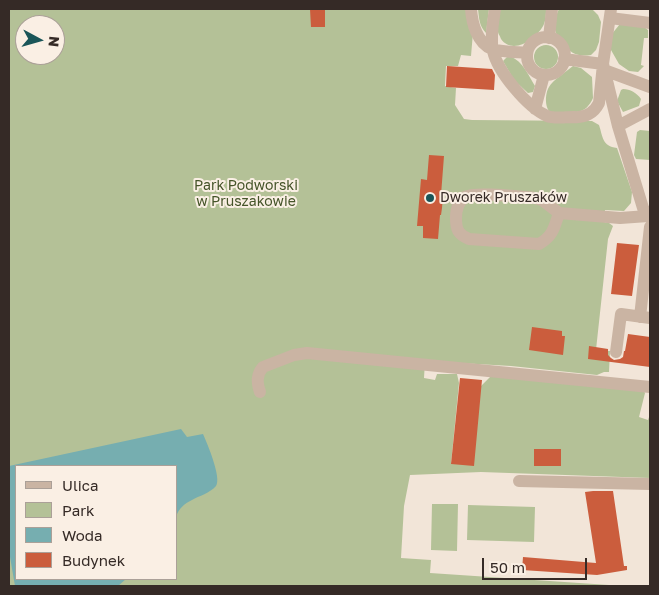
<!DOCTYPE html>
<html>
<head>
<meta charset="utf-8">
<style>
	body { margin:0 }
	#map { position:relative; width:659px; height:595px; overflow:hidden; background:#f2e5d8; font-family:"Golos Text",sans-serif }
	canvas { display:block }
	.frame { position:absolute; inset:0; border:10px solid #352a26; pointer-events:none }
	.legend { position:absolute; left:15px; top:465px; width:162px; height:115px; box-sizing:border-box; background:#faefe4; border:1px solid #aba098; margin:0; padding:6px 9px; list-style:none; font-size:15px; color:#352a26 }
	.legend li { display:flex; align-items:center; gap:10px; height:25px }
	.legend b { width:25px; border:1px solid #aba098 }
	.north { position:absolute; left:15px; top:15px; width:50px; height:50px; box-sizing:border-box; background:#faefe4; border:1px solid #aba098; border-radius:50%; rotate:96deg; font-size:14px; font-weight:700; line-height:20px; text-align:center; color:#352a26 }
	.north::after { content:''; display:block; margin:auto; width:18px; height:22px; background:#1a5558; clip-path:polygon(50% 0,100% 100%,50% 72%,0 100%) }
	.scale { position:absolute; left:482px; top:558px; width:105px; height:22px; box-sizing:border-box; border:2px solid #352a26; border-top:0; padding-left:6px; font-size:15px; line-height:18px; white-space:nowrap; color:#352a26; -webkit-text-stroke:4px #faefe4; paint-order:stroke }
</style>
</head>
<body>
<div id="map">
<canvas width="659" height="595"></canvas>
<div class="frame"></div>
<ul class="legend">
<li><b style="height:6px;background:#cab4a3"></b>Ulica</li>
<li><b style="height:14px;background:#b4c197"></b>Park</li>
<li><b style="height:14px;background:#76aeb0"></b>Woda</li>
<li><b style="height:14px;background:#cb5d3d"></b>Budynek</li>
</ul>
<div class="north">N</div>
<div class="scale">50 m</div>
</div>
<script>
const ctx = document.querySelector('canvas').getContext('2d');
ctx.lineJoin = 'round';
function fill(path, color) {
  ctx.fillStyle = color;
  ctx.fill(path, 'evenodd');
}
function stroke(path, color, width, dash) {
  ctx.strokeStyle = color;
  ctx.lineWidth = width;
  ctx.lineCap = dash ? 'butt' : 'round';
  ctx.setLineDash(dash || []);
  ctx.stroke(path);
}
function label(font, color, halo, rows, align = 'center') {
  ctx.font = font + ' "Golos Text",sans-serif';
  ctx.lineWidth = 4;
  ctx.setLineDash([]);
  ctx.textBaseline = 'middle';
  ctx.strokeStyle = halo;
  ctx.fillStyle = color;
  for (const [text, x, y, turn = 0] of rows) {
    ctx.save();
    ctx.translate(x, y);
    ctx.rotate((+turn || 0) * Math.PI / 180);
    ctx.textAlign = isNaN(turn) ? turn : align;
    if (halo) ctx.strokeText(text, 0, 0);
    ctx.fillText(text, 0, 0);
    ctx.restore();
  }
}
fill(new Path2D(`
	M9,9H475L471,56L461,55L458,66H446L445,86L456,88L455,105L464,119L472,120L592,121L599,125C603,137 602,146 617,148L632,192L631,203L624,211L605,210L604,222L609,223L613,226L608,239L595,359L607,351H610L609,372H604L597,375L511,366L425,361L424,378L435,380L437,374H457L459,383L451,464L481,386L491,376L643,390L645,393L639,417L648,420L650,414V478L481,472L410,475L404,506L401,558L431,560L430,573L624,586H9ZM25,25H55V55H25ZM16,466H176V579H16Z
	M478,9H489L486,33C479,26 479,18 478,9Z
	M500,9H546C546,14 546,19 544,24C538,38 513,56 501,39C501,38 498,33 498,32C497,26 499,15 500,9Z
	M559,9H600V10L592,9L598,15L601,22L599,42L596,50L591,55C578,57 571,54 563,43C561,40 557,36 556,33C553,25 556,15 559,9Z
	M620,24L644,27L648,30V38H644L641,65L644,66L638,72L629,71L619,64L611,50V35Z
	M534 57a12 12 0 1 1 24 0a12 12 0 1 1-24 0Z
	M508,56C521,58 529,76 535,86L533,92L528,93L514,80L503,61Z
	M573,66L581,68L592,77L593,98C586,113 579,112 564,113C560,113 555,114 552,113C544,110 545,93 549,87C553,80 566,72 573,66Z
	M623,89C630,89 637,93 641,99L639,106L623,112L617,101L621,90Z
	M640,130L650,131V160L636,159L634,155L637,132Z
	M432,504H458L457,551L431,550Z
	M468,505L535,507L534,542L467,540Z`), '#b4c197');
fill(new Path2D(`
	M181,429L187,437L203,434C207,443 222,478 216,486C210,493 199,496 192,500C184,504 179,508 176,517V466H16V579H126L118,586H15L9,551V466Z`), '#76aeb0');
fill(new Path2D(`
	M310,9H325V27H311Z
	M447,66L492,69L495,75L494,90L446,87Z
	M429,155L444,156L441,195H443L442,208L441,215H440L438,239L423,238V226H417L421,179L427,180Z
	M617,243L639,245L632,296L611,294Z
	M532,327L562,331V336H565L563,355L529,350Z
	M628,334L650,337V367L588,359L589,346L608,349V355L611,358L614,360L620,359L623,357L624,351H625Z
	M460,378L482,380L474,466L451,464Z
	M534,449H561V466H534Z
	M593,491H613L624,566H627V570L597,575L522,570L523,557L596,563L585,492Z`), '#cb5d3d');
stroke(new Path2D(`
	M471,9C472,23 477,43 492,49C502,52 516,52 527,53
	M495,9C493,23 490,37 493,51C498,72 527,107 547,116C554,119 566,117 574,117C585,118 594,113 599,103L603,64L564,59
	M611,9L603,64L618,126L643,208L648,216L650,217
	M610,18L650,23
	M527 56a19 19 0 1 1 38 0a19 19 0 1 1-38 0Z
	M549,38L552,9
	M604,70L650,87
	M535,109L544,75
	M618,126L650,109
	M559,213C554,228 553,236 539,244L469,239C458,234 456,230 456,218C456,210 458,202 465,197C475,191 521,197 535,198L542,200L559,213L620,218L648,216
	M640,317L650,227
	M616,352L621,314L650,318
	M260,392C257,383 256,375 263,367L294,355L307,353L650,387
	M519,481L650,484`), '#cab4a3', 12);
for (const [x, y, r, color] of [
	[430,198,5,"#1a5558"]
]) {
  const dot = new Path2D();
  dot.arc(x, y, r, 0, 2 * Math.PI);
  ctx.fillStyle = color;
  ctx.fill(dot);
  stroke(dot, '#faefe4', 2);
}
label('14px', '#455429', '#faefe4', [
	["Park Podworski",246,186],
	["w Pruszakowie",246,202]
]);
label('14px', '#352a26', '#faefe4', [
	["Dworek Pruszaków",440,198]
], 'left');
</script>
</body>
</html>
